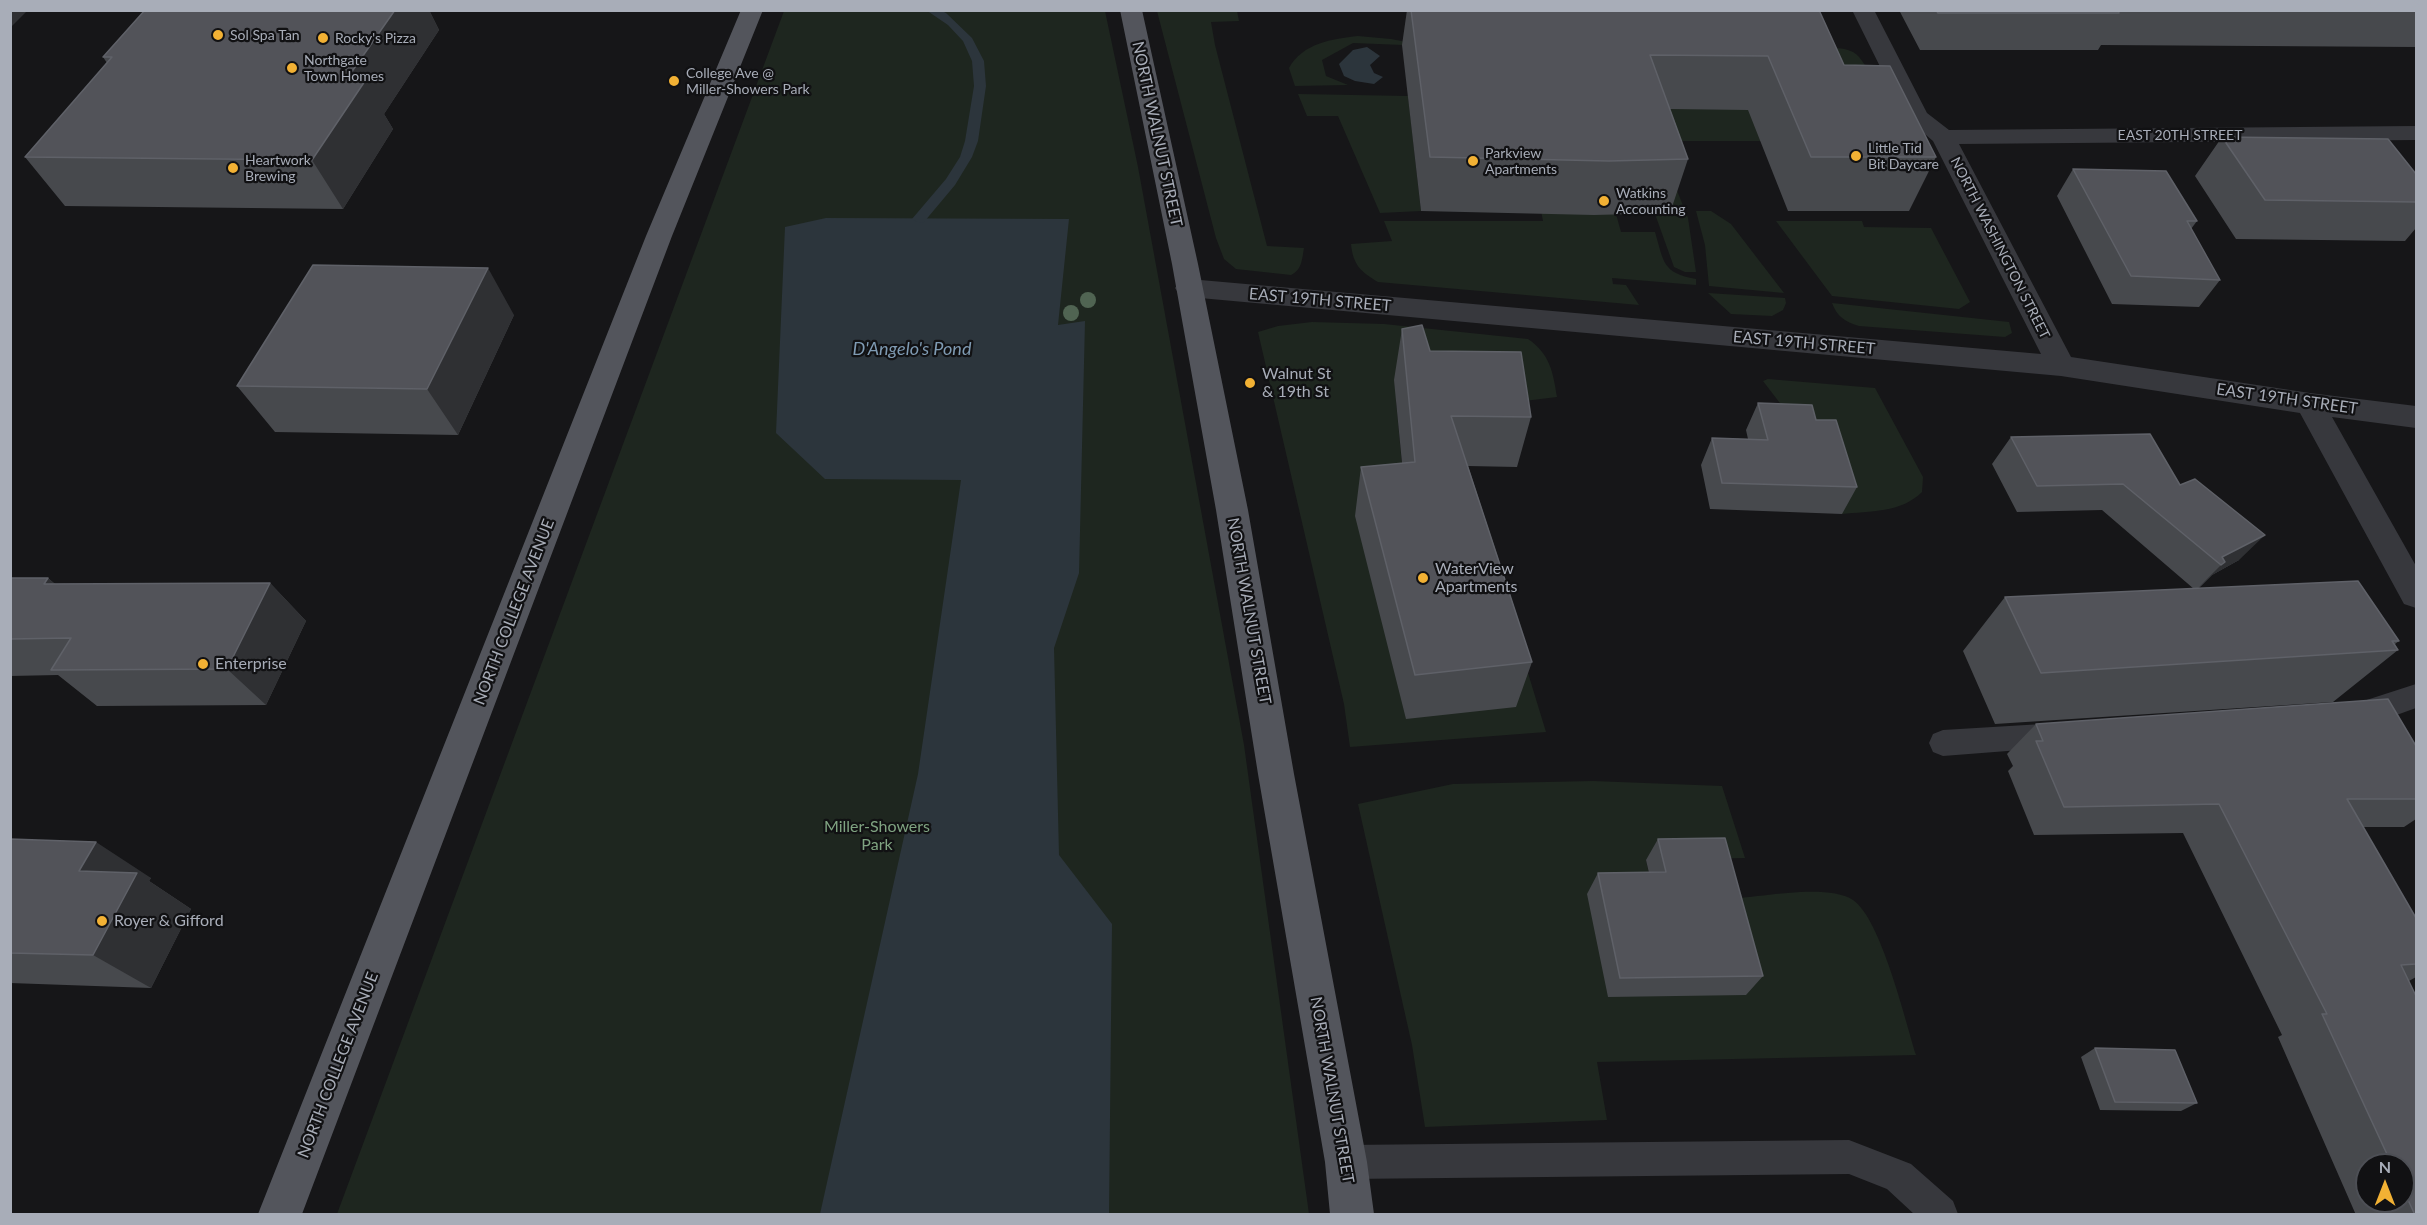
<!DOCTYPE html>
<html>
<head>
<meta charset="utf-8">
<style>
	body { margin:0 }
	#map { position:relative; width:2427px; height:1225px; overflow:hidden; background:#161618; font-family:Lato,sans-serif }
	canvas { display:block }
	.frame { position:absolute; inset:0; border:12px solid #a8adb8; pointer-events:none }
	.north { position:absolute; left:2355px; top:1153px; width:60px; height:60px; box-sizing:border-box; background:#111113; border:2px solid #4d4f55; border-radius:50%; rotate:0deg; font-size:16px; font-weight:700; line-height:24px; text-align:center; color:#a8adb8 }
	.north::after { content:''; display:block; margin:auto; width:21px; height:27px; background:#f2b134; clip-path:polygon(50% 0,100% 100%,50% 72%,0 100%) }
</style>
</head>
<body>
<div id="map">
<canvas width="2427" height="1225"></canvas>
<div class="frame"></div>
<div class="north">N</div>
</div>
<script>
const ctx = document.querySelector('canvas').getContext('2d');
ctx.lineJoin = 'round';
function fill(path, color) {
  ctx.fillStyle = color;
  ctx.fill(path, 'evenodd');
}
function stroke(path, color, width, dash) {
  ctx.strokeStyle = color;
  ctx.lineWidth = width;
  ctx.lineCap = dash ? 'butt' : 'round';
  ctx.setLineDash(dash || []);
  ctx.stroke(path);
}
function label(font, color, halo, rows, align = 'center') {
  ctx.font = font + ' Lato,sans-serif';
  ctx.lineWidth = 4.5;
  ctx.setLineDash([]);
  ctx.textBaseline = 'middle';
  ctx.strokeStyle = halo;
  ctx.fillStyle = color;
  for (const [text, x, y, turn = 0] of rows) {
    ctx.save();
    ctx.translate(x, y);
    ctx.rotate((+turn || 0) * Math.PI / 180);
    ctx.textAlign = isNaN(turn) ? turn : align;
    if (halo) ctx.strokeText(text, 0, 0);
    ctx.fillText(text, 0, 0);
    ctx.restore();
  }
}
fill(new Path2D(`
	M784,11H1105L1138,167L1244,745L1309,1214H337Z
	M1157,11H1237L1239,21L1211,22L1215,45L1267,246L1304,248C1302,259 1302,270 1291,275L1236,269L1224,259L1216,238Z
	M1358,36L1391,39L1428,46L1353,43L1322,60L1326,76L1348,85L1295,86L1289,68C1303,43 1332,39 1358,36Z
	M1829,48C1838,48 1845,48 1853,52C1869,61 1881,103 1889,120L1821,141H1658L1616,214L1621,232H1655C1664,262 1662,273 1696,279V285L1612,278L1613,284L1626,285L1639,305L1378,282C1361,272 1353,265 1351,244L1392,241L1384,221H1543L1521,108Z
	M1298,94L1408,96L1421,211L1380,213L1338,116H1307Z
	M1662,188H1676L1688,218L1696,272H1685L1674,267L1655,214H1671Z
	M1696,211H1711L1731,224L1784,293L1709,286L1705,245Z
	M1776,221H1862L1864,227L1931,228L1970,302L1959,309L1832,296Z
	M1708,293L1785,298L1786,303L1783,310L1772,316L1731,314Z
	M1832,303L2009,322L2012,333L2005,337L1859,326C1846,322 1837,317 1832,303Z
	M1312,322L1384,324L1528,339C1550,354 1553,372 1557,397L1508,403L1396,401L1402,465L1517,637L1546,732L1350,747L1344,704L1258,332L1278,326Z
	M1768,379L1875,388L1923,477L1922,492C1901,513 1870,511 1842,514L1789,415L1763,381Z
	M1593,781L1722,786L1745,858L1646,860L1653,893C1676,895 1699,899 1722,899C1755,899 1825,882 1853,900C1881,919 1905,1020 1916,1055L1597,1062L1607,1120L1425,1127L1412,1045L1358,804L1453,784Z`), '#1e261f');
fill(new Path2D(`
	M1367,47L1380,56L1370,65L1374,73L1383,77L1374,84L1355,81L1344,76L1339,64L1353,50Z
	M826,218L1069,219L1058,325L1085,321L1079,573L1054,648L1059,855L1112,924L1109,1214H820L918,774L961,480L825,479L776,433L785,227Z`), '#2c353c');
fill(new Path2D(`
	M926,10H940L946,13L972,38L984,61L986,86L978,141L972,157L955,185L924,222L919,223L912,219L946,179L960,157L965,141L974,86L972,61L963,41L948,25Z`), '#2c353c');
fill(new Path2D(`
	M2416,684V708L2366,726L2358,727L2348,724L2344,715L2348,706Z
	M2059,723L2069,726L2073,735L2069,744L2059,747L1943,756L1933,752L1929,743L1933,734L1943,730Z
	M1849,1140L1911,1164L1953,1201L1958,1214H1914L1887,1189L1849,1174L1346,1179L1334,1174L1329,1162L1334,1150L1346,1145Z`), '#37383d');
fill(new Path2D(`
	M1852,10H1874L1927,113L1949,130L2416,126V140L1959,144L2071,357L2310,393L2416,406V428L2332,417L2416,566V608L2404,604L2300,413L2061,376L1189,297L1179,294L1175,288L1179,282L1189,279L2041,354L1933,141L1905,117Z`), '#37383d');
fill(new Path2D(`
	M741,10H763L672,236L302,1214H258L646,236Z
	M1120,10H1142L1198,264L1248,510L1294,774L1367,1162L1374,1214H1330L1325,1162L1258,774L1216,510L1172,264Z`), '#53555c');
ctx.fillStyle = '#506452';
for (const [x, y] of [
	[1088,300],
	[1071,313]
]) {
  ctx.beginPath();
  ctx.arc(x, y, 8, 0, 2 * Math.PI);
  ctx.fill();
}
fill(new Path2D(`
	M145,10H429L439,30L384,114L393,129L343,209L65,206L25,157L107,63L103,57Z
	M1407,10H1819L1844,65L1936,157L1909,211H1788L1748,110L1670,109L1688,159L1670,213L1594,215L1421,211L1402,45Z
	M1899,10H2416V47L2101,45L2098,50H1920Z
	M2222,137L2416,174V228L2405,241L2236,239L2195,176Z
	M2073,169L2197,221L2191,229L2220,280L2199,307L2112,304L2057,196Z
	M514,315L458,435L275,432L237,386Z
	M1402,329L1430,351L1531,417L1517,467L1468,466L1532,662L1516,707L1406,719L1355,516L1361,467L1402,463L1394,380Z
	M1758,403L1816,420L1857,487L1842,514L1710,509L1701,465L1712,438L1748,439L1746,430Z
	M2011,437L2180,485L2239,560L2212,575L2198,589L2399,641L2395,644L2398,650L2333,702L1995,724L1963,651L2005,597L2194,589L2102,510L2017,512L1992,464Z
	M10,578H48L55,584L270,583L306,621L266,705L97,706L58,675L10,676Z
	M2036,724L2416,746V819L2404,827H2363L2416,918V977L2409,981L2416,1215H2356L2278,1037L2282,1035L2183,833L2034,835L2008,771L2013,766L2007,754ZM2367,1165H2403V1201H2367Z
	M10,839L151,878L149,881L191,909L151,988L10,983Z
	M1658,839L1763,976L1746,995L1608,997L1587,894L1598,873H1649L1646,860Z
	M2095,1048L2197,1103L2181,1111L2100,1110L2081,1057Z`), '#47494d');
fill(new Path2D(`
	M10,10H28L10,28Z
	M395,10H429L439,30L384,114L393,129L343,209L312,160L346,80Z
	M488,268L514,315L458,435L427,389Z
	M2265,535L2239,560L2212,575L2196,590L2221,565L2222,557Z
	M48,578L91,616L44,584Z
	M270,583L306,621L266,705L227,669Z
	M96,842L151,878L149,881L191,909L151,988L93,955L79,871Z`), '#2f3033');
const building = new Path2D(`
	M145,10H395L346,80L365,81L312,160L25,157L112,57H103Z
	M1411,10H1819L1844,65L1890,66L1936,157H1811L1768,56L1650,55L1688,159L1609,161L1430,157Z
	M1936,10H2118L2119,13H1938Z
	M2222,137L2388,139L2416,174V202L2265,200Z
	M2073,169L2166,171L2197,221H2187L2220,280L2131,276Z
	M313,265L488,268L427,389L237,386Z
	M1422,325L1430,351L1521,352L1531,417L1451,416L1532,662L1415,675L1361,467L1415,462L1402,329Z
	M1758,403L1812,405L1816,420H1836L1857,487L1722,483L1712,438L1768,440Z
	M2150,434L2180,485L2195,479L2265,535L2222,557L2225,562L2221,565L2123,484L2037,486L2011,437Z
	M10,578H48L44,584L270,583L227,669L51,670L71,638L10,639Z
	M2358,581L2399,641H2392L2398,650L2041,673L2005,597Z
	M2388,699L2416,746V799H2347L2416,918V964L2401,965L2416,996V1215H2415L2403,1189V1165H2392L2322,1014H2327L2219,804L2064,807L2036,741H2043L2036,724Z
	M1725,838L1763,976L1620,978L1598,873L1666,872L1658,839Z
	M10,839L96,842L79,871L137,873L93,955L10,953Z
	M2095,1048L2175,1050L2197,1103L2115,1102Z`);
fill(building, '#525359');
stroke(building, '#5f6168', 1.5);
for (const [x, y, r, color] of [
	[218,35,6,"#f2b134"],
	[323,38,6,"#f2b134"],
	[292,68,6,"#f2b134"],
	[674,81,6,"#f2b134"],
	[1856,156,6,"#f2b134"],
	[1473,161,6,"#f2b134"],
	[233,168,6,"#f2b134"],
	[1604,201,6,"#f2b134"],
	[1250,383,6,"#f2b134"],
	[1423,578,6,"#f2b134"],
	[203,664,6,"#f2b134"],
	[102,921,6,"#f2b134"]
]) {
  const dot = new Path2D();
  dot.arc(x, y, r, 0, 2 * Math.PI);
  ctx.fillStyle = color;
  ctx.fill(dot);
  stroke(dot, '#111113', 2);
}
label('14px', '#a8adb8', '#111113', [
	["Sol Spa Tan",230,35],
	["Rocky's Pizza",335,38],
	["Northgate",304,60],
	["Town Homes",304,76],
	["College Ave @",686,73],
	["Miller-Showers Park",686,89],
	["Little Tid",1868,148],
	["Bit Daycare",1868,164],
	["Parkview",1485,153],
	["Apartments",1485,169],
	["Heartwork",245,160],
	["Brewing",245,176],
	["Watkins",1616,193],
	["Accounting",1616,209]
], 'left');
label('14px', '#a8adb8', '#111113', [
	["EAST 20TH STREET",2180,135],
	["NORTH WASHINGTON STREET",2000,248,63]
]);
label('16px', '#a8adb8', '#111113', [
	["NORTH WALNUT STREET",1157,134,78],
	["EAST 19TH STREET",1320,300,5],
	["EAST 19TH STREET",1804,343,5],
	["EAST 19TH STREET",2287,399,8],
	["NORTH WALNUT STREET",1249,611,80],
	["NORTH COLLEGE AVENUE",514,612,-69],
	["NORTH COLLEGE AVENUE",338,1065,-69],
	["NORTH WALNUT STREET",1332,1090,80]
]);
label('16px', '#a8adb8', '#111113', [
	["Walnut St",1262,374],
	["& 19th St",1262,392],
	["WaterView",1435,569],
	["Apartments",1435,587],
	["Enterprise",215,664],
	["Royer & Gifford",114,921]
], 'left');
label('16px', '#7fa381', '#111113', [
	["Miller-Showers",877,827],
	["Park",877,845]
]);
label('italic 18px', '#7f9bb3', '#111113', [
	["D'Angelo's Pond",912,349]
]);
</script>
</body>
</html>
